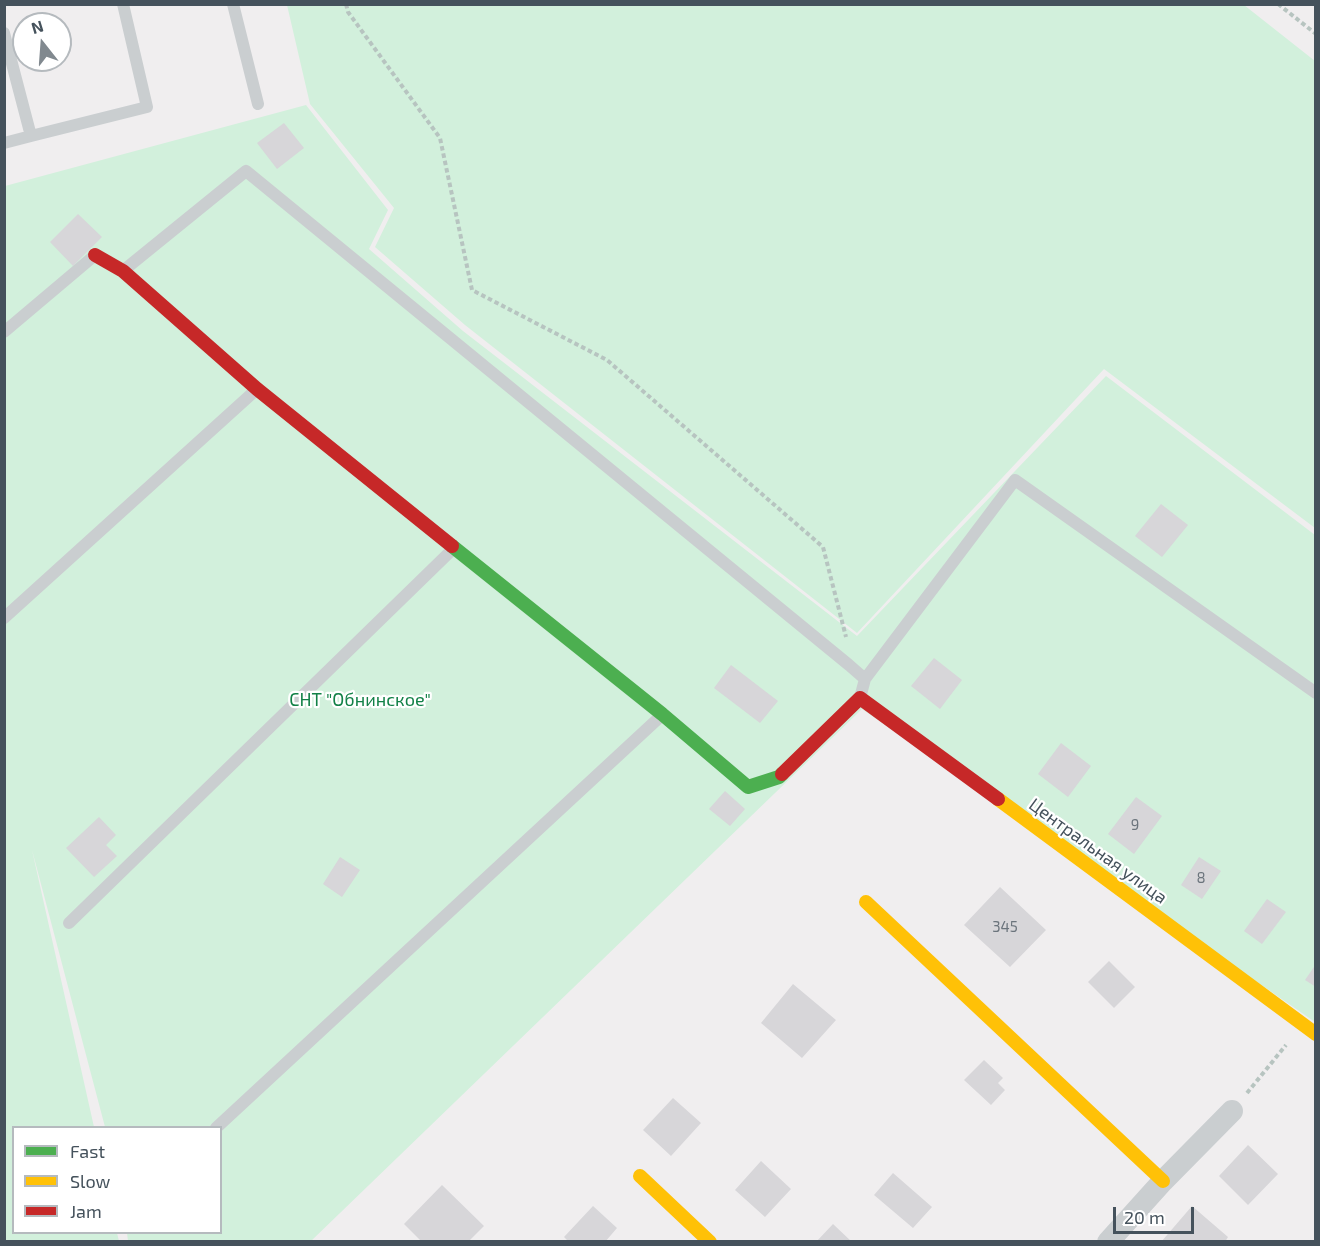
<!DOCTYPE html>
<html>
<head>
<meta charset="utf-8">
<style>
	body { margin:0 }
	#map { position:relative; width:1320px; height:1246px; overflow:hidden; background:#f0eeef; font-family:"Exo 2",sans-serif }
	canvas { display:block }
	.frame { position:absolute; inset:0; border:6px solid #45525c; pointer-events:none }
	.legend { position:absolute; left:12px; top:1126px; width:210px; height:108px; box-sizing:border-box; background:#fff; border:2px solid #b5babe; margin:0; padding:8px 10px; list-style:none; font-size:18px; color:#45525c }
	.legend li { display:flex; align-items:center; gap:12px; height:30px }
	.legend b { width:30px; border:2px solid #b5babe }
	.north { position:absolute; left:12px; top:12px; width:60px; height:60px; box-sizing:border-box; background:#fff; border:2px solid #b5babe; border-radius:50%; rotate:343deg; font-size:16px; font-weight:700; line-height:24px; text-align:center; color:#45525c }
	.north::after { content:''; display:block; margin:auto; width:21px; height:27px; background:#81898f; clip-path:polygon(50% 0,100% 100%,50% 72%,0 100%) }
	.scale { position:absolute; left:1113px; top:1207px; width:81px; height:27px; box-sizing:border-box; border:3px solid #45525c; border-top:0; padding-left:8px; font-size:18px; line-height:21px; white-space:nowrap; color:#45525c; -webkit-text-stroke:4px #fff; paint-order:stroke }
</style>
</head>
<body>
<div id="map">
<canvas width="1320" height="1246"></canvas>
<div class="frame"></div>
<ul class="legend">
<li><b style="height:8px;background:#4caf50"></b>Fast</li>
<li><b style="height:8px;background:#ffc107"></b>Slow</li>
<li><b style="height:8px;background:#c62828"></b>Jam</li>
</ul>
<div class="north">N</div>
<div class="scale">20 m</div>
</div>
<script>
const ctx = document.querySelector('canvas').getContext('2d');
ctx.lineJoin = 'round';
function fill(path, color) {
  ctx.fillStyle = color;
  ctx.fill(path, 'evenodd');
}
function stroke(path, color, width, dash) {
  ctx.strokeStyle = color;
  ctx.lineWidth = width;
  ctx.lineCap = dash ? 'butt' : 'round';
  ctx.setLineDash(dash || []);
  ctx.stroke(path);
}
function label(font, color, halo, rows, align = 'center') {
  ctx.font = font + ' "Exo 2",sans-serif';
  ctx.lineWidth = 4.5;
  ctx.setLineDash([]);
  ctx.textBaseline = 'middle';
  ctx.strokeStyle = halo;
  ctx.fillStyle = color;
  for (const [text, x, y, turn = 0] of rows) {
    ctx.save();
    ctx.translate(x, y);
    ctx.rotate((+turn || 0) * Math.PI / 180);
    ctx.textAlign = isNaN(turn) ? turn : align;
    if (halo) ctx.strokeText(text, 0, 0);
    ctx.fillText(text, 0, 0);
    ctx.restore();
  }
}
fill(new Path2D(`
	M287,5H1244L1315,61V528L1104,369L857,633L465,325L375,247L394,208L310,104Z
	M306,105L388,210L369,249L463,331L857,636L1106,376L1315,535V1022L862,709L311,1241H128L127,1233L220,1232V1128L105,1127L32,850L94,1127L14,1128V1232L117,1233L119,1241L5,1242V186Z`), '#d2f0dc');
fill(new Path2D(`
	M284,123L304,148L277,169L257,143Z
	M78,214L102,237L73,266L50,242Z
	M1161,504L1188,525L1162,557L1135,536Z
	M934,658L962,680L940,709L911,686Z
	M731,665L778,701L760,723L714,688Z
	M1061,743L1091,766L1068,797L1038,774Z
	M725,791L745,809L730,826L709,809Z
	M1136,797L1162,816L1134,854L1108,834Z
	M99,817L116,835L106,845L117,856L94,877L66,848Z
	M340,857L360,870L342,897L323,884Z
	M1199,857L1221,871L1202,899L1181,885Z
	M1000,887L1046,930L1010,967L964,925Z
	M1267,899L1286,912L1262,944L1244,931Z
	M1109,961L1135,987L1114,1008L1088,982Z
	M1316,964V987L1305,980Z
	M793,984L836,1020L802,1058L761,1023Z
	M984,1060L1003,1078L998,1083L1005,1090L991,1105L964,1080Z
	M673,1098L701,1123L671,1156L643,1130Z
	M1248,1145L1278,1174L1248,1205L1219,1176Z
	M761,1161L791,1189L765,1217L735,1190Z
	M893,1173L932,1207L913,1228L874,1195Z
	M442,1185L484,1226L468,1242H422L404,1224Z
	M593,1206L617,1228L605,1242H569L564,1237Z
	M1192,1206L1228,1237L1225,1242H1161Z
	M833,1224L852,1242H816Z`), '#d7d6d9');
stroke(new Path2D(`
	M346,4L348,12L440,138L472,290L607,360L823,547L846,637
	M1278,4L1316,34
	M1247,1093L1286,1045`), '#b7c4c0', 4, [4.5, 3]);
stroke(new Path2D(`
	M233,4L258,104
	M4,33L31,136L147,107L123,4
	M4,143L31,136
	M124,270L246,171L849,665L865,679L860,698
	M4,332L94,256
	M4,618L257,389
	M865,679L1015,480L1316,693
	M69,923L455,547
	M216,1128L662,715`), '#caced0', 12);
stroke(new Path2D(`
	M1108,1242L1163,1181L1232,1111`), '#caced0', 22);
stroke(new Path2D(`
	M452,546L662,714L748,787L779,777L782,774`), '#4caf50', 14);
stroke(new Path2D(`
	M998,799L1316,1034
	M866,902L1163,1181
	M640,1176L710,1242`), '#ffc107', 14);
stroke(new Path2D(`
	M95,255L123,271L257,389L452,546
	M782,774L860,698L998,799`), '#c62828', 14);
label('15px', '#6b747c', null, [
	["9",1135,825],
	["8",1201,878],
	["345",1005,927]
]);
label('18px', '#128147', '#fff', [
	["СНТ \"Обнинское\"",360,700]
]);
label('18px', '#45525c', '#fff', [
	["Центральная улица",1098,851,36]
]);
</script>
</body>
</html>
